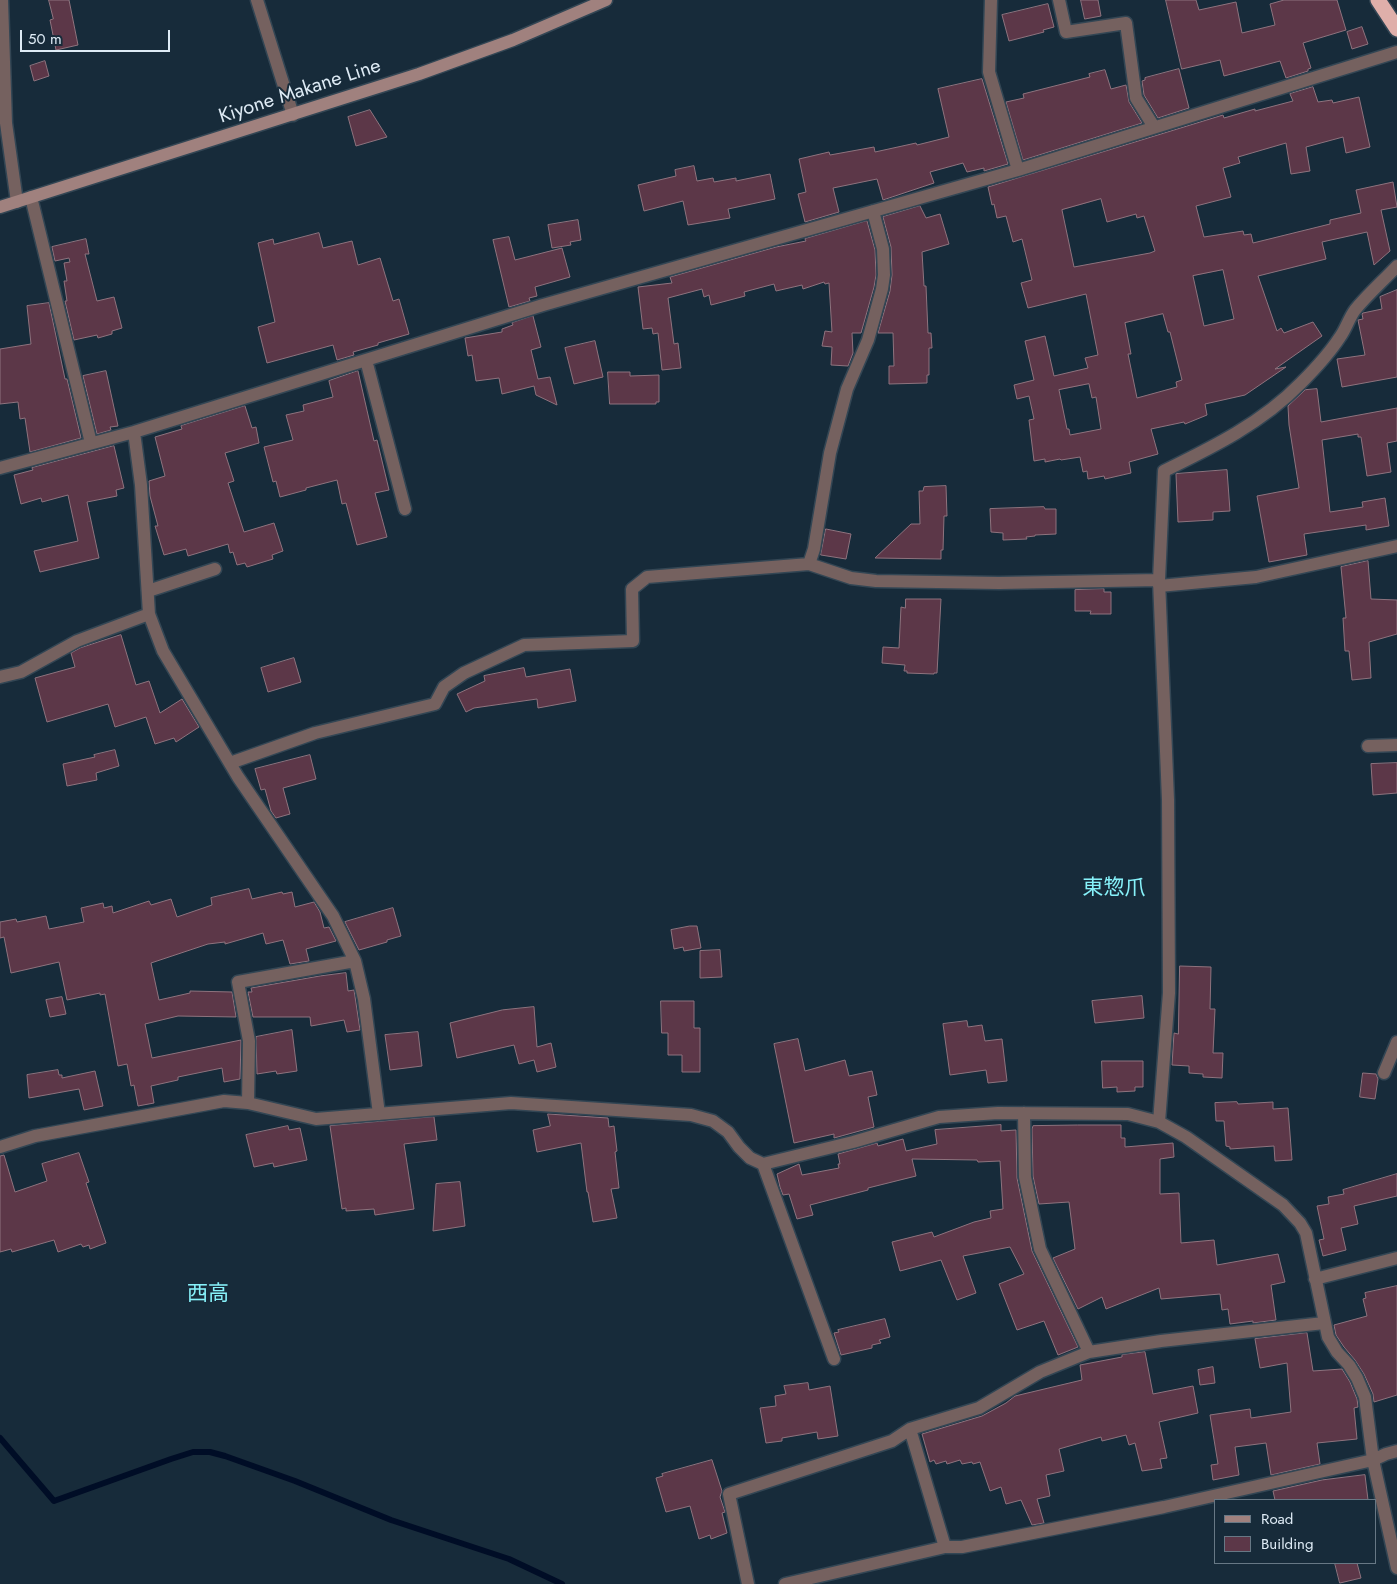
<!DOCTYPE html>
<html>
<head>
<meta charset="utf-8">
<style>
	body { margin:0 }
	#map { position:relative; width:1397px; height:1584px; overflow:hidden; background:#172b3a; font-family:Jost,sans-serif }
	canvas { display:block }
	.legend { position:absolute; left:1214px; top:1499px; width:162px; height:65px; box-sizing:border-box; background:#172b3a; border:1px solid #677885; margin:0; padding:6px 9px; list-style:none; font-size:15px; color:#deebf5 }
	.legend li { display:flex; align-items:center; gap:10px; height:25px }
	.legend b { width:25px; border:1px solid #677885 }
	.scale { position:absolute; left:20px; top:30px; width:150px; height:22px; box-sizing:border-box; border:2px solid #deebf5; border-top:0; padding-left:6px; font-size:15px; line-height:18px; white-space:nowrap; color:#deebf5; -webkit-text-stroke:4px #172b3a; paint-order:stroke }
</style>
</head>
<body>
<div id="map">
<canvas width="1397" height="1584"></canvas>
<ul class="legend">
<li><b style="height:6px;background:#a0817e"></b>Road</li>
<li><b style="height:14px;background:#5c3748"></b>Building</li>
</ul>
<div class="scale">50 m</div>
</div>
<script>
const ctx = document.querySelector('canvas').getContext('2d');
ctx.lineJoin = 'round';
function stroke(path, color, width, dash) {
  ctx.strokeStyle = color;
  ctx.lineWidth = width;
  ctx.lineCap = dash ? 'butt' : 'round';
  ctx.setLineDash(dash || []);
  ctx.stroke(path);
}
function fill(path, color) {
  ctx.fillStyle = color;
  ctx.fill(path, 'evenodd');
}
function label(font, color, halo, rows, align = 'center') {
  ctx.font = font + ' Jost,"Noto Sans JP",sans-serif';
  ctx.lineWidth = 4;
  ctx.setLineDash([]);
  ctx.textBaseline = 'middle';
  ctx.strokeStyle = halo;
  ctx.fillStyle = color;
  for (const [text, x, y, turn = 0] of rows) {
    ctx.save();
    ctx.translate(x, y);
    ctx.rotate((+turn || 0) * Math.PI / 180);
    ctx.textAlign = isNaN(turn) ? turn : align;
    if (halo) ctx.strokeText(text, 0, 0);
    ctx.fillText(text, 0, 0);
    ctx.restore();
  }
}
stroke(new Path2D(`
	M0,1438L54,1501L171,1459L193,1452H210L225,1456L295,1481L391,1520L509,1559L562,1584`), '#000d26', 6);
const building = new Path2D(`
	M49,0H69L78,45L56,50L50,20L53,19Z
	M1081,0H1098L1101,16L1085,19Z
	M1166,0H1196L1199,10L1236,2L1242,33L1275,25L1270,4L1284,0H1337L1346,30L1303,43L1311,68L1308,69V71L1286,78L1280,61L1224,76L1220,60L1182,69Z
	M1048,4L1054,27L1043,30L1044,32L1009,41L1002,15Z
	M1362,27L1368,44L1352,49L1347,32Z
	M45,61L49,76L34,81L30,66Z
	M1179,69L1189,108L1158,118L1144,95L1142,81L1145,80V78Z
	M1105,70L1111,89L1126,85L1129,102L1142,123L1023,160L1006,102L1024,98L1023,94L1090,77L1089,74Z
	M982,79L1008,164L984,171V168L967,172L963,163L930,172L934,183L883,200L877,179L833,188L839,212L805,222L798,194L806,192L799,159L829,152L830,155L874,147L875,152L916,143L917,145L949,137L938,89Z
	M1313,87L1318,102L1332,100L1333,103L1359,97L1370,147L1346,153L1343,137L1306,147L1310,171L1291,174L1286,143L1238,157L1240,163L1223,168L1231,197L1196,206L1204,237L1243,231L1244,235L1251,234L1253,243L1330,224V220L1361,213L1356,190L1393,182L1397,207L1381,210L1390,251L1374,265L1367,232L1322,242L1326,259L1258,276L1277,331L1281,328L1284,333L1313,322L1322,336L1275,369L1286,367L1245,395L1205,404L1207,415L1185,424L1184,422L1151,429L1158,454L1129,462L1131,473L1105,479L1104,476L1088,479L1087,471L1083,472L1080,457L1061,460L1060,459L1045,462V459L1034,461L1029,420L1034,419L1029,396L1017,399L1014,385L1034,380L1025,341L1045,336L1054,376L1088,368L1085,358L1098,355L1086,294L1028,308L1021,283L1032,280L1022,239L1013,242L1006,216L997,218L994,204L992,205L988,187L1223,115L1224,118L1255,109V111L1293,101L1290,94ZM1101,199L1107,222L1136,214L1137,218L1144,216L1155,251L1150,253L1074,267L1062,210ZM1223,270L1234,319L1204,326L1193,276ZM1163,314L1168,332H1170L1182,380L1176,382L1177,387L1137,398L1128,354H1131L1125,323ZM1089,384L1092,398L1096,397L1101,429L1070,435L1069,429H1067L1059,390Z
	M370,110L387,137L356,146L348,117Z
	M694,166L697,181L713,178L714,182L736,178V181L770,174L775,199L728,209L730,218L688,225L683,201L644,211L638,185L676,176L675,170Z
	M920,206L926,218L940,214L949,244L922,252L924,286H926L928,333H931L932,348H929V375H927V383L889,384V366H894L893,333H878L890,291L892,275L891,247L883,217Z
	M578,220L581,240L570,242L571,245L552,248L548,225Z
	M867,221L875,250L876,275L874,287L861,333H852L853,353L848,366L831,365L832,347L822,346L825,331L832,332L829,283L825,284L824,282L803,289L802,285L776,291L774,284L744,292L745,296L711,305L709,295L704,297L702,289L668,298L674,344L678,343L681,368L662,370L658,333L653,334L652,328L643,329L638,287L672,283L670,277L776,247L806,241L805,239Z
	M319,233L323,248L352,241L358,265L380,258L393,301L399,299L409,334L378,343V345L353,352L354,355L337,360L333,345L267,363L258,327L275,322L258,243L273,239L274,244Z
	M509,237L515,260L562,248L570,277L535,287L537,296L529,298L530,301L509,307L493,240Z
	M86,239L89,254H85L97,301L114,297L122,328L112,331V334L98,338L97,335L74,340L65,301H67L64,281H67L64,263L70,262L69,258L55,261L52,247Z
	M1397,290V377L1342,387L1337,359L1365,355L1358,320L1363,319L1362,314L1363,313L1382,309L1380,297Z
	M49,303L65,379H67L81,438L30,452L25,418L20,419L18,402L0,404V349L31,344L27,306Z
	M533,316L541,347L531,350L538,379L550,377L557,405L536,395L534,386L502,394L499,378L476,381L472,355L468,356L465,338L502,332V329L513,325L512,323Z
	M595,341L603,377L574,384L565,348Z
	M106,371L118,426L110,427L111,430L97,434L83,376Z
	M358,371L374,441L377,440L389,490L375,493L387,537L357,545L346,503L342,504L337,480L306,488V490L280,497L276,481L273,482L264,447L293,440L286,415L304,411L303,405L333,397L329,381Z
	M608,372H630V376L659,375V402H656V404H610Z
	M1317,389L1321,422L1397,408V441L1387,443L1391,472L1367,476L1361,437H1358V434L1322,440L1330,512L1363,507L1362,502L1385,498L1389,526L1366,530V525L1304,534L1307,555L1269,562L1257,496L1299,488L1289,425L1288,406L1305,390Z
	M245,406L252,428L256,427L259,443L225,453L234,481L228,483L244,532L274,523L283,551L272,555L273,559L247,567L245,563L237,565L233,552L230,553L228,544L188,556L186,549L164,555L155,526H158L150,496L149,481L165,476L155,437L182,429L181,426Z
	M114,446L124,488L116,490L117,496L87,502L99,558L40,572L34,551L78,541L68,495L42,502L41,498L21,504L14,475L33,470L32,468Z
	M1227,470L1230,511L1213,512V520L1178,522L1176,474Z
	M946,486L947,516H944L943,550H941V559L875,558L911,524H920L919,491H923L924,487Z
	M1044,507L1045,509H1056V534L1035,535V536L1026,537L1027,539L1003,540V533L991,532L990,509Z
	M826,529L851,534L846,559L821,555Z
	M1368,561L1371,599L1397,600V634L1369,642L1371,678L1352,680L1349,651H1345L1343,618H1346L1341,567Z
	M1104,589V592H1111V614H1090L1091,611H1075V590Z
	M906,599H941L937,673H934V674L907,673V671H904L905,665L882,663L883,647L899,648L901,607L905,608Z
	M121,635L136,685L149,681L160,713L182,699L199,727L176,742L174,738L155,744L146,717L115,727L108,704L47,722L35,678L75,667L71,653L80,648Z
	M294,658L301,682L268,692L261,668Z
	M524,668L526,677L570,669L576,701L538,708L537,699L474,708L466,712L457,694L485,681L484,676Z
	M115,750L119,766L96,773L97,780L67,786L63,764L95,757L94,755Z
	M310,755L316,779L283,788L290,814L276,818L271,811L265,789L261,790L255,769Z
	M1397,763V793L1373,795L1371,764Z
	M249,889L252,899L282,892L283,894L292,892L295,907L314,902L320,912L324,928L329,927L336,941L306,949L309,961L290,964L283,940L266,944L263,933L225,944V942L208,944L151,963L159,1000L190,993V991L232,992L236,1017L178,1016L145,1024L152,1058L241,1040L240,1079L224,1082L222,1068L178,1077V1080L151,1086L154,1103L138,1106L134,1085L131,1086L127,1064L118,1066L105,994L100,995V993L67,1000L59,962L11,973L4,937L0,938V922L16,919L17,922L46,916L49,929L84,922L81,908L103,903L104,908L112,906L113,913L149,901L151,905L171,899L177,917L212,905L211,898Z
	M393,908L401,936L387,940V942L359,950L345,922Z
	M690,926H697L701,948L684,951L683,947L674,949L671,930Z
	M720,950L722,977L700,978V951Z
	M1180,966L1211,967L1210,1009H1215L1213,1053H1223L1222,1078L1203,1077V1074L1189,1073V1066L1172,1065L1174,1033L1178,1034Z
	M346,973L348,991L354,990L360,1030L347,1032L344,1020L311,1026L310,1017H253L248,992H252L251,988L320,976Z
	M1142,996L1144,1018L1095,1023L1092,1001Z
	M62,997L66,1014L50,1017L46,1000Z
	M661,1001H694V1028H700V1072H682V1055H668V1033H662Z
	M534,1007L537,1047L551,1043L556,1067L537,1072L534,1060L519,1064L514,1045L457,1058L450,1023L502,1010Z
	M967,1021L968,1027L982,1025L985,1041L1002,1039L1007,1081L988,1083L986,1070L950,1075L943,1024Z
	M292,1030L297,1071L277,1074L276,1071L257,1074L256,1037Z
	M418,1032L422,1066L390,1070L385,1035Z
	M798,1039L805,1071L845,1060L849,1076L872,1071L877,1095L868,1097L874,1127L834,1138V1134L794,1143L774,1044Z
	M1102,1061H1143V1087H1135V1091L1117,1092V1087L1103,1088Z
	M58,1070L59,1075H62V1078L95,1071L103,1106L84,1110L79,1089L29,1098L27,1075Z
	M1363,1073L1376,1074L1378,1079L1375,1099L1360,1097Z
	M1237,1102L1238,1104L1273,1102V1109L1288,1108L1292,1160L1275,1161L1274,1146L1230,1149V1147L1226,1146L1224,1121H1216L1215,1103Z
	M548,1114L608,1118L609,1127L614,1126L617,1151L615,1152L619,1188L611,1189L617,1218L593,1222L588,1192H587L581,1143L537,1152L533,1130L550,1126Z
	M434,1117L437,1140L404,1144L414,1209L375,1215L374,1209L346,1211V1208L342,1209L330,1126Z
	M1001,1125V1131L1016,1130L1017,1178L1032,1251L1078,1347L1058,1355L1044,1321L1017,1330L999,1284L1024,1274L1010,1247L963,1256L976,1293L957,1300L941,1260L900,1271L892,1242L932,1232L934,1237L974,1222L991,1218L990,1211L1003,1209L1000,1161L978,1162L977,1160L912,1159L916,1176L868,1188V1190L810,1205L813,1215L797,1219L789,1194L783,1195L780,1187L777,1174L799,1164L802,1175L839,1168L838,1164H840L838,1154L877,1143L878,1146L903,1139L906,1151L937,1144L935,1130Z
	M1078,1125H1121V1138H1125V1147L1173,1143L1174,1157L1160,1159V1194L1179,1193L1181,1243L1214,1240L1217,1265L1278,1254L1285,1282L1271,1285L1276,1320L1253,1323V1321L1230,1324L1228,1309L1222,1310L1220,1294L1161,1299L1159,1288L1106,1309L1102,1297L1078,1309L1053,1258L1075,1249L1069,1202L1039,1204L1033,1176L1032,1129L1033,1126Z
	M288,1126L289,1130L300,1128L307,1160L274,1167L273,1163L254,1167L246,1135Z
	M79,1153L89,1182L86,1183L106,1243L90,1249L89,1245L83,1247L81,1244L58,1252L54,1240L12,1252L11,1249L0,1252V1156L4,1155L15,1192L47,1181L42,1164Z
	M1397,1174V1196L1354,1206L1358,1224L1341,1228L1346,1250L1323,1256L1319,1240L1324,1239L1317,1206L1329,1204L1328,1197L1344,1194L1343,1190Z
	M460,1182L465,1226L433,1231L436,1184Z
	M1397,1286V1395L1374,1402L1373,1394L1364,1374L1355,1360L1344,1347L1336,1335L1334,1325L1367,1316L1363,1299L1366,1298L1365,1293Z
	M885,1319L890,1337L879,1340L881,1343L872,1345V1348L841,1355L834,1333L839,1332L838,1330Z
	M1307,1333L1313,1371L1342,1369L1350,1382L1357,1399L1358,1407L1354,1408L1357,1439L1317,1443L1320,1464L1271,1475L1266,1443L1235,1447L1239,1475L1213,1480L1211,1465L1218,1464L1210,1415L1250,1409L1251,1418L1291,1412L1287,1363L1260,1368L1255,1339Z
	M1145,1352L1153,1394L1193,1386L1198,1413L1159,1422L1167,1458L1160,1459L1162,1468L1142,1471L1135,1443L1129,1445L1126,1435L1102,1441L1101,1437L1059,1449L1064,1471L1046,1475L1050,1496L1037,1499L1044,1523L1032,1525L1021,1500L1006,1504L1001,1487L990,1491L980,1462L973,1464L972,1462L962,1464L960,1460L947,1464L946,1461L936,1464L934,1460L930,1462L922,1434L982,1416L1006,1403L1015,1396L1082,1380L1080,1365L1122,1357V1355Z
	M1213,1367L1215,1383L1200,1385L1198,1370Z
	M808,1383L809,1390L830,1386L838,1436L818,1439L817,1432L782,1438V1441L766,1443L760,1408L776,1406L775,1396L786,1394L784,1386Z
	M712,1460L722,1491L720,1497L725,1512L722,1513L727,1533L711,1539L710,1535L699,1539L690,1506L666,1512L656,1478L663,1476L662,1474Z
	M1365,1475L1368,1500H1275L1273,1491L1322,1480Z
	M1335,1563H1357L1361,1578L1340,1583Z`);
fill(building, '#5c3748');
stroke(building, '#8e737e', 1);
const street = new Path2D(`
	M2,0L6,123L17,202
	M257,0L293,115
	M991,0L989,72L1018,170
	M1059,0L1066,32L1126,23L1136,98L1154,127
	M31,197L91,443
	M873,211L883,249L884,275L882,289L868,340L847,389L830,453L814,549L809,564L851,578L876,581L999,583L1159,580
	M366,360L405,509
	M134,432L141,485L149,614L163,651L238,777L333,916L355,961L238,982L249,1041L248,1103
	M0,468L134,432L543,305L1018,170L1397,52
	M1159,586L1256,577L1397,546
	M148,591L215,569
	M0,677L21,672L77,641L149,614
	M1368,746L1397,745
	M230,763L315,733L435,704L444,687L464,673L524,645L633,641L632,589L647,577L809,564
	M355,961L364,999L379,1114
	M1384,1073L1397,1042
	M1024,1113L1025,1177L1040,1249L1089,1352
	M1159,1122L1169,993L1168,800L1159,580L1164,471C1213,447 1262,423 1301,383C1315,369 1329,354 1340,337C1346,329 1349,318 1355,310C1367,295 1383,281 1397,266
	M0,1147L35,1136L224,1101L248,1103L316,1119L511,1103L691,1115L713,1121L728,1132L739,1147L750,1158L763,1164L853,1142L939,1117L998,1113L1128,1114L1159,1122L1186,1137L1283,1205L1300,1223L1306,1233L1328,1337L1337,1352L1349,1365L1357,1378L1365,1397L1373,1460L1397,1568
	M763,1164L834,1359
	M1315,1279L1397,1258
	M910,1429L945,1547H962L1164,1507L1373,1460L1386,1454L1397,1451
	M748,1584L729,1494L892,1441L910,1429L979,1408L1040,1372L1089,1352L1161,1341L1324,1323
	M785,1584L945,1547`);
const secondary = new Path2D(`
	M0,207L419,74L513,40L606,0`);
const highway = new Path2D(`
	M1378,0L1397,29`);
stroke(street, '#334654', 15);
stroke(secondary, '#334654', 15);
stroke(highway, '#334654', 18);
stroke(street, '#75615f', 12);
stroke(secondary, '#a0817e', 12);
stroke(highway, '#dfafaa', 15);
label('20px', '#deebf5', '#172b3a', [
	["Kiyone Makane Line",300,92,-18]
]);
label('21px', '#87f2fa', '#172b3a', [
	["東惣爪",1114,889],
	["西高",208,1295]
]);
</script>
</body>
</html>
